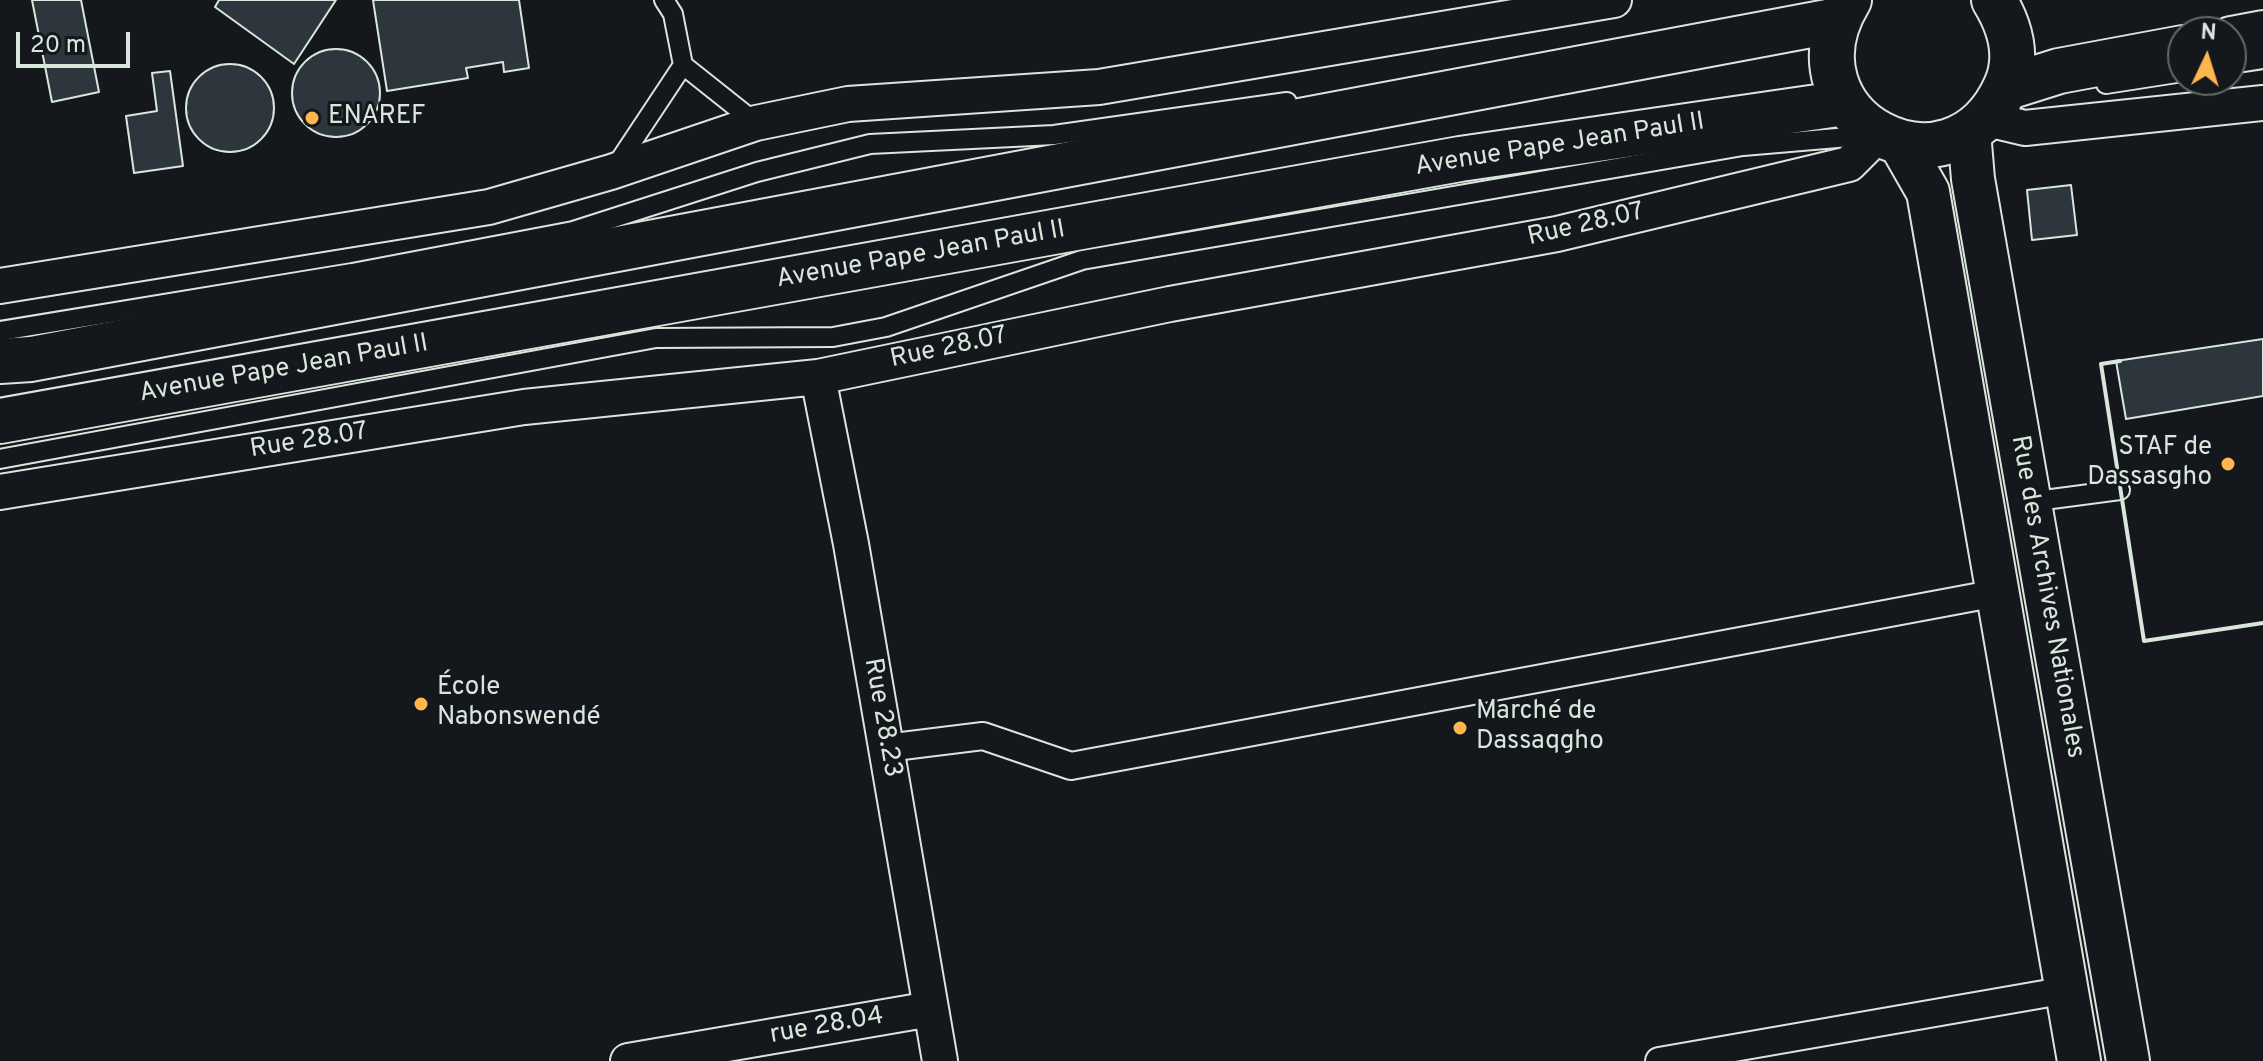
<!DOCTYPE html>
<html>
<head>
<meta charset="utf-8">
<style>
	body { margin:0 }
	#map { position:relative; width:2263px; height:1061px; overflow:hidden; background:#14181c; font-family:Overpass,sans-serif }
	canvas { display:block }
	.north { position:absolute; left:2167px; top:16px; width:80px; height:80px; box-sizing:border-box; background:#14181c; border:2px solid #626a69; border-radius:50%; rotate:4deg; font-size:22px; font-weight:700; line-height:32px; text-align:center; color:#d8e6dc }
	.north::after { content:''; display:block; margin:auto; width:28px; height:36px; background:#ffb74d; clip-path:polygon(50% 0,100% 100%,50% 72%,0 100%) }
	.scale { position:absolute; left:16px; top:32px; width:114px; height:36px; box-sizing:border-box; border:4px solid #d8e6dc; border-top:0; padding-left:10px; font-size:24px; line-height:28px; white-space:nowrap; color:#d8e6dc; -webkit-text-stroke:6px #14181c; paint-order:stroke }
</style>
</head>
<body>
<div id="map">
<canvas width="2263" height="1061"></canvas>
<div class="north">N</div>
<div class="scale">20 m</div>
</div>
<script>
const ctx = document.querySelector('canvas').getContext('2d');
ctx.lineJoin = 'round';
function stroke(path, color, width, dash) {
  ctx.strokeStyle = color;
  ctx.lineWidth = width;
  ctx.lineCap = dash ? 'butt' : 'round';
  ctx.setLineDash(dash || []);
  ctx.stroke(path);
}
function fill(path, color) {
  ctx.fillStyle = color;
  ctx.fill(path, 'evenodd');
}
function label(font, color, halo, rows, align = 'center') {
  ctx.font = font + ' Overpass,sans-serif';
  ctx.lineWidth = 6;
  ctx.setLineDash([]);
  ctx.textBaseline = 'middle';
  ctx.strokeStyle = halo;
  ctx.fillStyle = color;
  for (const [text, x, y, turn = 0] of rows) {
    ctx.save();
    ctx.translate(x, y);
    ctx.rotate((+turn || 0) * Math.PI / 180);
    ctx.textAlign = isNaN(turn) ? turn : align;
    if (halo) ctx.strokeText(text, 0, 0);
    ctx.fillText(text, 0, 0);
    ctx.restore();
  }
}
stroke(new Path2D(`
	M1189,229L1279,217`), '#2f3f4d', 11);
const building = new Path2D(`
	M32,0H81L99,92L52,102Z
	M219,0H336L294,64L215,7Z
	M373,0H519L529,68L504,72L503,62L466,68L468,78L387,91Z
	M292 93a44 44 0 1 1 88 0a44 44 0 1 1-88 0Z
	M186 108a44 44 0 1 1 88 0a44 44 0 1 1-88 0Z
	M170,71L183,166L134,173L126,116L157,111L152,73Z
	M2071,185L2077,235L2032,240L2027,190Z
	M2263,339V396L2126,419L2116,361Z`);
fill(building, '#2c363c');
stroke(building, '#d8e6dc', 2);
const service = new Path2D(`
	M664,0L673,14L683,65L756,123
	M2231,64L2263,59
	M2106,84L2183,72
	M614,169L683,65
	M0,331L352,273L573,231L757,172L870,144L1054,135L1287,102
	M0,459L656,338L833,337L886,327L1082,260L1743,146L1872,135
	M2029,502L2120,490`);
const pedestrian = new Path2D(`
	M886,748L983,736L1071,766L1997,593
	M1659,1061L2067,990`);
const minor = new Path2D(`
	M1987,119L2025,128L2263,103
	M0,286L489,207L611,172L756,123L848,104L1099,87L1614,0
	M818,377L851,544L940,1061
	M0,492L524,407L818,377L1170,304L1557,234L1849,164L1879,134
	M628,1061L931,1009`);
const tertiary = new Path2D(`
	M1969,132L1973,179L2128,1061
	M1900,143L1928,192L2079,1061`);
const trunk = new Path2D(`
	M1849,0C1777,118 1951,210 2006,86C2019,57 2010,26 1994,0
	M2231,39L2263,33
	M2005,88L2059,71L2183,48
	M0,361L31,359L1838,20
	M0,421L1460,159L1845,103`);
stroke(service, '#d8e6dc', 22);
stroke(pedestrian, '#d8e6dc', 30);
stroke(minor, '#d8e6dc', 38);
stroke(tertiary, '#d8e6dc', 46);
stroke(trunk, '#d8e6dc', 48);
stroke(service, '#14181c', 18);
stroke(pedestrian, '#14181c', 26);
stroke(minor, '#14181c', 34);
stroke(tertiary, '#14181c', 42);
stroke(trunk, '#14181c', 44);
stroke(new Path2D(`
	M2120,361L2101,364L2144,641L2263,623`), '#d8e6dc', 4);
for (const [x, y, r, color] of [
	[312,118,8,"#ffb74d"],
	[2228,464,8,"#ffb74d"],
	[421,704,8,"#ffb74d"],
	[1460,728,8,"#ffb74d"]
]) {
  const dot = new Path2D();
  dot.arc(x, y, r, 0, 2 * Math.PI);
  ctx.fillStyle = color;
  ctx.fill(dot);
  stroke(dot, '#14181c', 3);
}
label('26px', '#d8e6dc', '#14181c', [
	["ENAREF",328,118],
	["STAF de",2212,449,"right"],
	["Dassasgho",2212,479,"right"],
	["École",437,689],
	["Nabonswendé",437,719],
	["Marché de",1476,713],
	["Dassaqgho",1476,743]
], 'left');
label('26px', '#d8e6dc', '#14181c', [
	["Avenue Pape Jean Paul II",1560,146,-9],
	["Rue 28.07",1586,226,-13],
	["Avenue Pape Jean Paul II",921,256,-10],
	["Rue 28.07",949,349,-12],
	["Avenue Pape Jean Paul II",284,370,-10],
	["Rue 28.07",309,442,-9],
	["Rue des Archives Nationales",2046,597,80],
	["Rue 28.23",881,718,80],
	["rue 28.04",827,1027,-10]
]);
</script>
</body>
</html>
